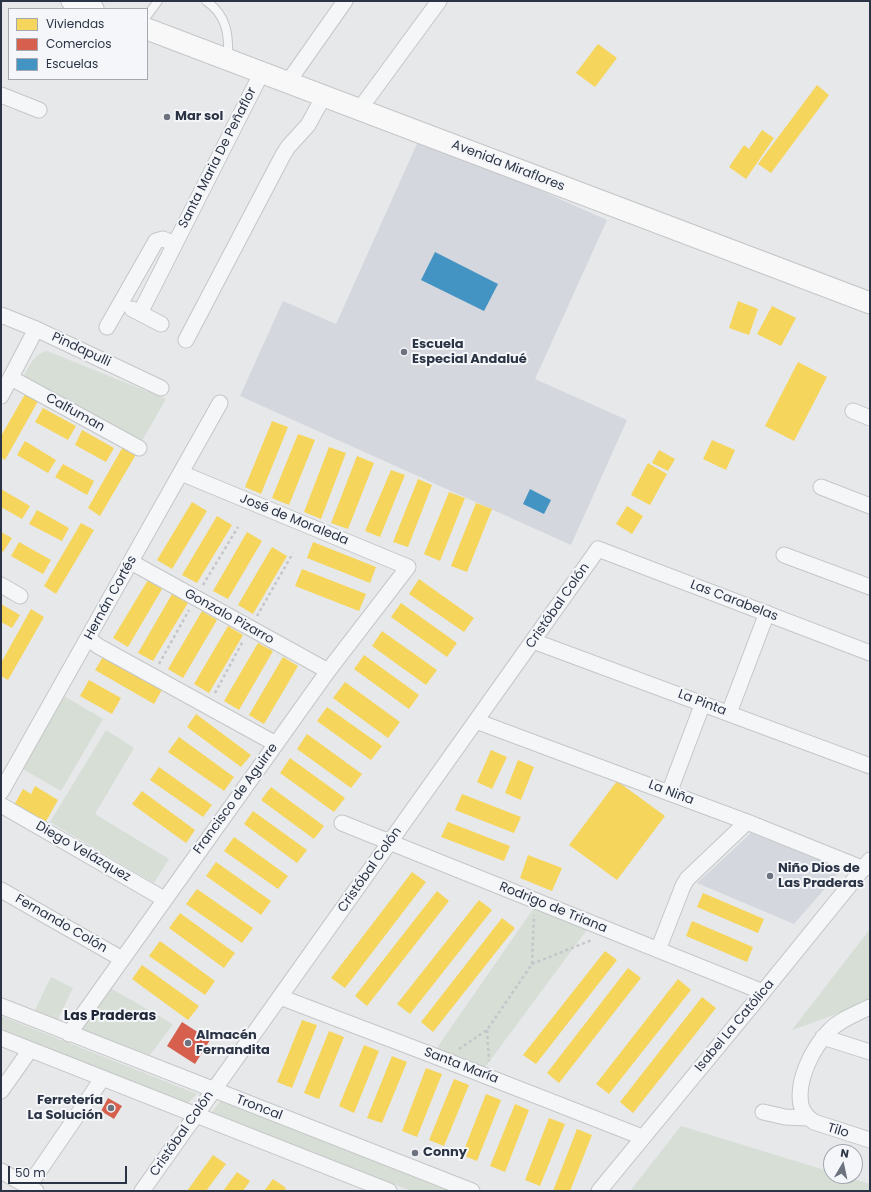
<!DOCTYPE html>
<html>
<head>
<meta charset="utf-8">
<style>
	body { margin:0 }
	#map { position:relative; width:871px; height:1192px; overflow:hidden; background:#e6e8ea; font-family:Poppins,sans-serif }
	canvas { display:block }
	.frame { position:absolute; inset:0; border:2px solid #2b3445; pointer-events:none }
	.legend { position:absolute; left:8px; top:8px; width:140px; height:72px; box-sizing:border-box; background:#f4f6f9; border:1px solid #a4a8b1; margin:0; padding:5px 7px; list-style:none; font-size:12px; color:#2b3445 }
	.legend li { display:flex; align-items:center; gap:8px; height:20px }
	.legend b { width:20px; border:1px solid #a4a8b1 }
	.north { position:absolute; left:823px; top:1144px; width:40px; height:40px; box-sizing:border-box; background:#f4f6f9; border:1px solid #a4a8b1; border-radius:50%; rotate:9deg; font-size:11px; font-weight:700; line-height:16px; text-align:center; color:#2b3445 }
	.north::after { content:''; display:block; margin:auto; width:14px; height:18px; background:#6c737f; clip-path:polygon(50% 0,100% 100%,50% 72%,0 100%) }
	.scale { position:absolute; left:8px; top:1166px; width:119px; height:18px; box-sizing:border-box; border:2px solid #2b3445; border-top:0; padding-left:5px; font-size:12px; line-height:14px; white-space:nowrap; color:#2b3445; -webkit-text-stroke:3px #f4f6f9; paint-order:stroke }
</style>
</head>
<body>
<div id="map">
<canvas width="871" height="1192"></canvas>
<div class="frame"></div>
<ul class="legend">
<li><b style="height:11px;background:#f6d55c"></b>Viviendas</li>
<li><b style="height:11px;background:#d6604d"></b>Comercios</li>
<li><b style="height:11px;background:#4393c3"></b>Escuelas</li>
</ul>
<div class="north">N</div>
<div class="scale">50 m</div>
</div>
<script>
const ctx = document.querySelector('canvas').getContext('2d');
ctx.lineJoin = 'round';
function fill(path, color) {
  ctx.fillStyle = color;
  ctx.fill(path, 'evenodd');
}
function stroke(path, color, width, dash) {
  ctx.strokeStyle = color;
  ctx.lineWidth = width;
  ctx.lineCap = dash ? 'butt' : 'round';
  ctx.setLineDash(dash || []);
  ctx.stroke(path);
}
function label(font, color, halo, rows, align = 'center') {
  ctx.font = font + ' Poppins,sans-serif';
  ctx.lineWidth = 4;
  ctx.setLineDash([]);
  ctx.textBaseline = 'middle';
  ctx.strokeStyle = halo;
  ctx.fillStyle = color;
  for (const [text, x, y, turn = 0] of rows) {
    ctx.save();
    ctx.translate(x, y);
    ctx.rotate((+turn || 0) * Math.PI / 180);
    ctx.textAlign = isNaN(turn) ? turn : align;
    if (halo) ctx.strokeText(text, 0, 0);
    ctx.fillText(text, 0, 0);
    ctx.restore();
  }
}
fill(new Path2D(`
	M420,137L607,220L535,379L627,420L571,545L240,396L283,301L336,324Z
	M751,833L842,869L794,924L697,883Z`), '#d4d7dd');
fill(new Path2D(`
	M47,351L166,399L140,444L21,381C28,369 33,354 47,351Z
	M64,696L103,719L61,791L21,768Z
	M106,730L134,748L95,814L169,859L154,883L50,822Z
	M538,902L592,923L480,1074L432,1055Z
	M870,929V1002L792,1030Z
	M51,977L73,988L57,1021L35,1010Z
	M110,988L173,1024L150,1055L78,1028Z
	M1,1016L197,1094L187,1104L1,1029Z
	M222,1099L449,1191H411L212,1112Z
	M681,1126L831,1172V1176H844L870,1184V1191H630Z`), '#d6ded6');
fill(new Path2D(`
	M598,44L617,58L595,87L576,73Z
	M817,85L829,95L771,173L758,164Z
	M762,130L774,138L746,179L729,167L744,145L749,149Z
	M738,301L758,309L749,335L729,328Z
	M772,306L796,318L781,346L757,334Z
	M798,362L827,377L794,441L765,426Z
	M28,389L41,396L5,460L1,457V436Z
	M43,408L76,426L68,440L35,422Z
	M272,421L288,427L261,494L245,487Z
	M82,430L114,448L106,462L75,445Z
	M298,434L315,440L289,505L272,498Z
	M712,440L735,450L726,470L703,459Z
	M25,441L56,460L48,473L17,455Z
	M125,443L138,451L100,516L88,508Z
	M329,447L346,453L321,519L304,512Z
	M659,450L675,459L668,471L652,463Z
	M357,456L374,463L348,529L331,523Z
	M648,463L667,474L650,505L631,495Z
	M63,464L94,481L87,495L55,477Z
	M391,470L405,475L380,537L365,531Z
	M418,479L432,485L408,547L393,542Z
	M1,489L30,506L22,519L1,507Z
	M449,492L465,498L440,561L424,554Z
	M192,502L207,511L172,569L157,560Z
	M476,503L492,509L467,572L451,566Z
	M627,506L643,516L632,534L616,524Z
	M37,510L69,528L62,541L29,524Z
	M217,516L232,525L197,583L182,575Z
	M81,523L94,530L56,594L44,586Z
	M1,532L12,538L3,552L1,551Z
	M247,532L262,541L228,599L213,591Z
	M19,542L51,560L43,574L11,556Z
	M313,542L376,567L370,583L307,558Z
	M272,547L287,556L253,614L238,605Z
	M302,569L366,594L359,611L295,586Z
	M419,579L474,618L464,632L409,594Z
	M148,580L162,589L128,647L113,638Z
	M172,594L188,603L153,661L138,653Z
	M401,603L457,643L447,657L391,617Z
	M1,604L20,615L12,628L1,622Z
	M31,609L44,617L8,680L1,676V663Z
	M202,611L217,620L183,678L168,669Z
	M228,626L243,635L209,693L194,684Z
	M382,631L437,670L426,685L372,646Z
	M258,643L273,651L239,710L224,701Z
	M104,655L163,688L154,704L95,670Z
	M364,655L419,695L409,709L354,669Z
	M283,657L298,666L264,724L249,715Z
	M89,680L121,698L112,714L80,696Z
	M345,682L400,722L388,738L333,698Z
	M327,707L382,746L371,760L317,721Z
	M196,714L251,755L241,767L187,727Z
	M307,734L362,774L351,788L297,749Z
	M179,737L234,777L224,791L168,752Z
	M491,750L507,757L492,789L477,782Z
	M290,758L345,798L334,812L280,773Z
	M518,760L534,767L521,800L505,793Z
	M159,767L212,805L203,817L150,780Z
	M617,781L665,816L617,880L569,845Z
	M35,786L58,800L44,825L13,807L23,789L31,794Z
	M271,787L324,826L314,839L261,800Z
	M142,791L195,830L186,843L132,804Z
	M462,794L521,817L514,833L455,810Z
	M253,811L307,850L297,863L244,824Z
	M448,822L510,846L504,861L441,837Z
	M234,837L288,876L278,889L224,851Z
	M528,855L562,868L552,891L520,878Z
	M216,862L271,901L261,915L206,876Z
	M412,872L426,882L345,988L331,978Z
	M197,889L253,928L242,943L186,904Z
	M437,891L449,901L367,1006L355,996Z
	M703,893L764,919L758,933L697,907Z
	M479,900L492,910L410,1014L397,1004Z
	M180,913L235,953L224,968L169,928Z
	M502,918L515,928L433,1032L421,1022Z
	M692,921L753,947L747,962L686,936Z
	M160,941L215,981L205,995L149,956Z
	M605,951L617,960L536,1064L523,1055Z
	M142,965L199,1006L188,1020L132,979Z
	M628,968L641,978L559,1083L547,1073Z
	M678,979L691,990L609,1094L596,1084Z
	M702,997L716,1008L633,1113L620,1102Z
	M302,1020L317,1025L292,1088L277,1082Z
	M329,1031L344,1037L319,1099L304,1093Z
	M364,1045L379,1051L354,1113L339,1106Z
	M392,1056L407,1062L382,1123L367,1118Z
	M426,1068L442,1074L417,1137L402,1131Z
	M454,1079L469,1085L444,1146L429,1140Z
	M486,1094L501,1100L477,1161L462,1155Z
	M515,1104L529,1110L505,1172L490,1166Z
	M549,1118L565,1124L540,1186L525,1180Z
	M577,1129L592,1135L570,1191H553Z
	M213,1155L226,1164L206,1191H187Z
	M237,1172L250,1181L243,1191H223Z
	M273,1179L286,1188L284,1191H264Z`), '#f6d55c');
fill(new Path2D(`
	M182,1022L210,1040L195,1064L167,1046Z
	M108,1098L122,1106L114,1119L101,1111Z`), '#d6604d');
fill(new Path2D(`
	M435,252L498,284L484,311L421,280Z
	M530,489L551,500L544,514L523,504Z`), '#4393c3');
const lane = new Path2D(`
	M206,1C227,15 229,35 228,58
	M147,16L158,1`);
const street = new Path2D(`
	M288,82L345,1
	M1,95L39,110
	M359,110L439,1
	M132,309L161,324
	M140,313L262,72
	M1,315L36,329L161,388
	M107,327L156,241L163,239L175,244
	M186,340L283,155L288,147L308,125L324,96
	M11,378L139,448
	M1,396L36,329
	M853,411L870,418
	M821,487L870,506
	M784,555L870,587
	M131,562L328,671
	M1,585L20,596
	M88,638L98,646L276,744
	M533,641L870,766
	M729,713L767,613
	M476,721L747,822L864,869
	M1,792L220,403
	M669,793L703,703
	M1,805L164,899
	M342,823L763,992
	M1,890L122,959
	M658,950L683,886L687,879L747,822
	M280,997L432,1055L642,1137
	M1,1006L472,1191
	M870,1007C856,1014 841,1019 830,1030C813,1047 796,1080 801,1105C803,1113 808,1118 814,1122L870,1140
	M69,1034L328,671L408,567L181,473
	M823,1037L870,1052
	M1,1038L389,1191
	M1,1091L30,1050
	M763,1112L785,1117L808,1118
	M1,1171L36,1191
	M28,1187L102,1079
	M142,1191L598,549L870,653
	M599,1191L763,992L870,860`);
const secondary = new Path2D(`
	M72,1L93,9
	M147,29L870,303`);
stroke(lane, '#c4c6c8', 10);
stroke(street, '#c4c6c8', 17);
stroke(secondary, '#c4c6c8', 23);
stroke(new Path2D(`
	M203,585L238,527
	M257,616L293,553
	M159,664L189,610
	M215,693L243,641
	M532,964L592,940
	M487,1030L489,1061
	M459,1049L487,1030L532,964L534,915`), '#c5c6ca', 2.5, [3, 3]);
stroke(lane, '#f5f6f7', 8);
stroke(street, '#f5f6f7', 15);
stroke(secondary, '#f8f8f8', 21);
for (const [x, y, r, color] of [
	[167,117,4,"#6c737f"],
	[404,352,4,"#6c737f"],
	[770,876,4,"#6c737f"],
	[188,1043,4,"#6c737f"],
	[111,1108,4,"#6c737f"],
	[415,1153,4,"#6c737f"]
]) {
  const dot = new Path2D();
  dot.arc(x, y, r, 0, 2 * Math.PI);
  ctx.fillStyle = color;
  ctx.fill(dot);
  stroke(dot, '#f4f6f9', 1.5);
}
label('bold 13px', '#2b3445', '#f4f6f9', [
	["Mar sol",175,117],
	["Escuela",412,345],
	["Especial Andalué",412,360],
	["Niño Dios de",778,869],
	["Las Praderas",778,884],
	["Almacén",196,1036],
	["Fernandita",196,1051],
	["Ferretería",103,1101,"right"],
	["La Solución",103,1116,"right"],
	["Conny",423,1153]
], 'left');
label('13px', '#2b3445', '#f4f6f9', [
	["Santa Maria De Peñaflor",218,158,-63],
	["Avenida Miraflores",508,166,21],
	["Pindapulli",81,350,25],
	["Calfuman",75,413,29],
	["José de Moraleda",294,520,22],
	["Hernán Cortés",111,598,-61],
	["Las Carabelas",734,601,21],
	["Cristóbal Colón",558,606,-55],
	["Gonzalo Pizarro",229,617,29],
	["La Pinta",702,703,21],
	["La Niña",671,793,21],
	["Francisco de Aguirre",236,799,-54],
	["Diego Velázquez",83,852,30],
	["Cristóbal Colón",370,870,-55],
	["Rodrigo de Triana",553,908,22],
	["Fernando Colón",61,924,30],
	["Isabel La Católica",735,1026,-50],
	["Santa María",461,1066,21],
	["Troncal",259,1108,21],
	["Tilo",838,1131,17],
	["Cristóbal Colón",182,1134,-55]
]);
label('bold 14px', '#1d2536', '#f4f6f9', [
	["Las Praderas",110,1016]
]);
</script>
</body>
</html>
